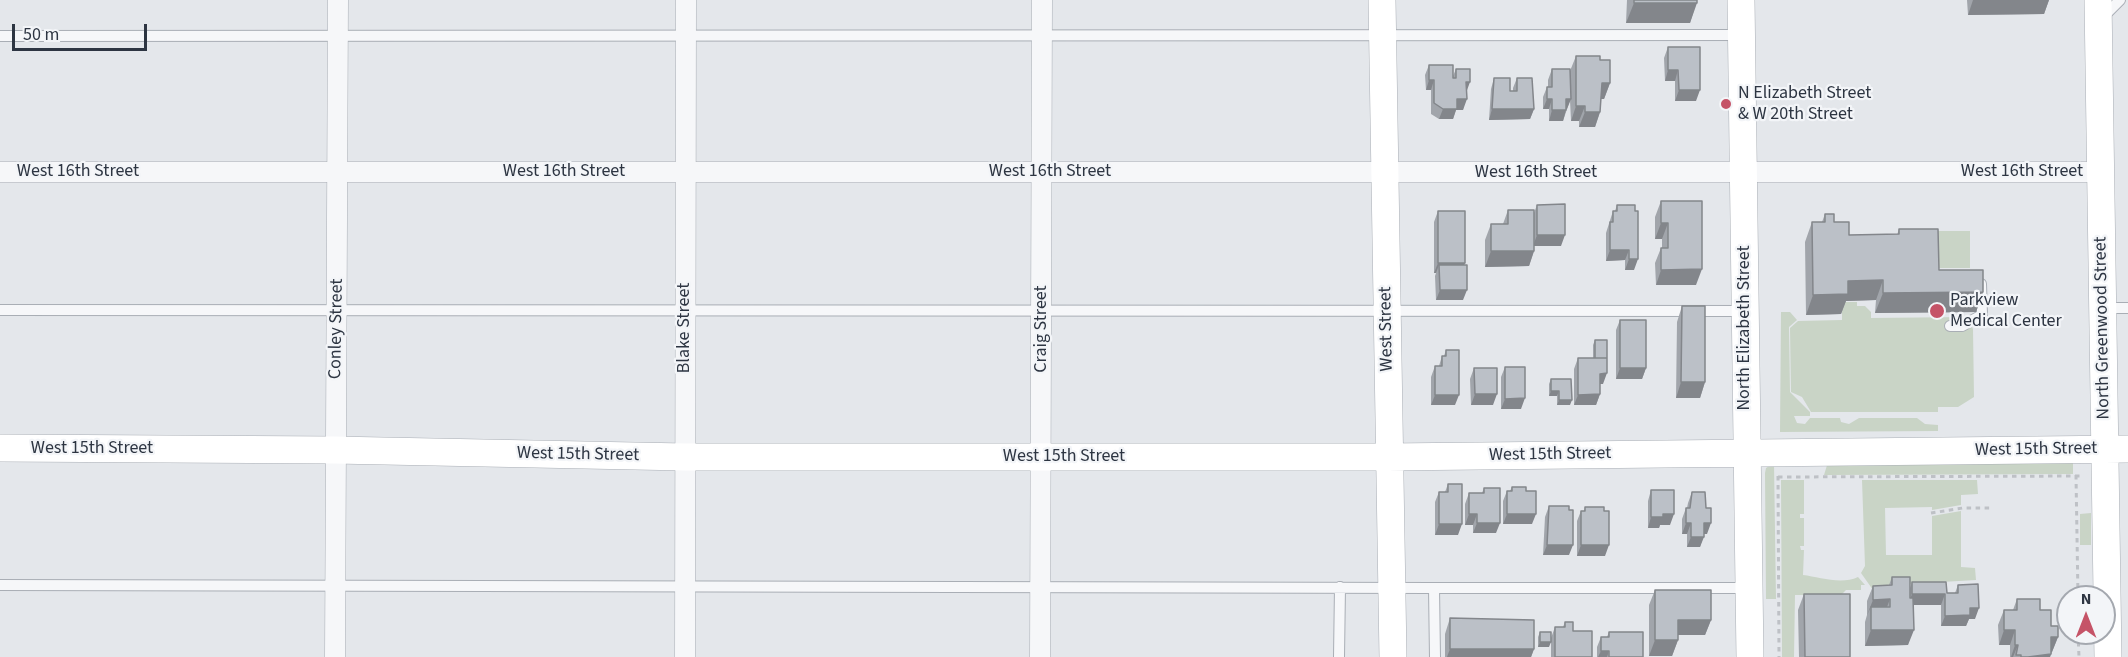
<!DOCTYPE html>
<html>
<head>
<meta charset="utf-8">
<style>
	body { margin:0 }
	#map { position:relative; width:2128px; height:657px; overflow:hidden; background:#e4e7eb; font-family:"Source Sans 3",sans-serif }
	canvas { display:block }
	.north { position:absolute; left:2056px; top:585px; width:60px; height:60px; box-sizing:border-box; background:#f3f5f8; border:2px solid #a4a8af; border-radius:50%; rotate:0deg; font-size:16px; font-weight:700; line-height:24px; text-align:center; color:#2d3542 }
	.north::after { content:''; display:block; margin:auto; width:21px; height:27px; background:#c55367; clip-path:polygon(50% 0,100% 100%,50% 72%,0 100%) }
	.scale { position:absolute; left:12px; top:24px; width:135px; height:27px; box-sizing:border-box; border:3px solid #2d3542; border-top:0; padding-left:8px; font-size:18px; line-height:21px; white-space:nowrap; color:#2d3542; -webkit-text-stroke:4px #f3f5f8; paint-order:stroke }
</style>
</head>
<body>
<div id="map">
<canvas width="2128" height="657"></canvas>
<div class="north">N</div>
<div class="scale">50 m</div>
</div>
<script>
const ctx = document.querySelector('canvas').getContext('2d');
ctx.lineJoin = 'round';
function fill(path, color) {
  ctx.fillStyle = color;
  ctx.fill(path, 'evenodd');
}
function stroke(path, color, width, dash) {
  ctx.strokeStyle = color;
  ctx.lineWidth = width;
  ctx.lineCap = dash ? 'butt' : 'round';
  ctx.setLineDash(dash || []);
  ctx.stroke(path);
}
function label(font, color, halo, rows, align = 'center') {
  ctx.font = font + ' "Source Sans 3",sans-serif';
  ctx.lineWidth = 4.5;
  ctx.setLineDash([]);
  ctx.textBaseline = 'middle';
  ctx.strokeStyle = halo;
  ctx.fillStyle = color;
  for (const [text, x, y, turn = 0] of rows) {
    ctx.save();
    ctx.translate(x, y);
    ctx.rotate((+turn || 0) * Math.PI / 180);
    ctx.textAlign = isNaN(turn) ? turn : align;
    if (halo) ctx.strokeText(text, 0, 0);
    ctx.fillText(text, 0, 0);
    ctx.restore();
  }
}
fill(new Path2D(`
	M1937,231H1970V268H1937Z
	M1842,302H1857V306H1865L1871,312V318L1965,317L1973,329L1974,397L1958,407H1938V412H1811L1802,397L1791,392L1790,328L1798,321L1842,320Z
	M1781,312H1790L1797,320L1789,327L1790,392L1810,412V416H1794L1797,423L1805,424L1810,418H1840L1841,422L1849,424L1859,418H1917L1925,424L1938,425V431L1780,432Z
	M1828,462H2073V474L1824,475Z
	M1774,463L1776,599H1766L1765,473L1766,468Z
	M1781,480H1804V514H1800V518H1804V546H1800L1801,550H1804L1803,575C1819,577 1841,585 1858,577L1865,585H1861V590H1846L1841,595H1795L1794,657H1782Z
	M1862,480H1977L1978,494L1961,495V505L1932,510V507L1885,508L1886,555H1932V516L1961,511V567L1975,568L1976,580L1907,584L1873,590L1861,573L1865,566Z
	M2091,513V545H2080V514Z`), '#c9d4c6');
const lane = new Path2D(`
	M2103,17L2120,0
	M0,36L1742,35
	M2103,308H2128
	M0,310L1745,311
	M1950,326H1962L1982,315L1981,284
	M0,585L1434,588L1435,657
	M1434,588H1748
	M1339,657L1340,587`);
const street = new Path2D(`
	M0,172H2100
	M335,657L338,0
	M685,657L686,0
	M1040,657L1042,0`);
const secondary = new Path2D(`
	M1382,0L1393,657
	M1741,0L1750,657
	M2098,0L2108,657
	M0,448L334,450L685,457H1388L2128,449`);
stroke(lane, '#a9aeb5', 12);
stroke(street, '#a9aeb5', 21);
stroke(secondary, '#a9aeb5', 28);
stroke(new Path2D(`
	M2076,475L2078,597
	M1778,476L1779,657
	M1778,477L2082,476
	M1931,513L1963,508H1991
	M2078,633L2079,657`), '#bec1c6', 3, [4.5, 4.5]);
stroke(lane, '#f6f7f9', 10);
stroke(street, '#f6f7f9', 20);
stroke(secondary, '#fff', 27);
fill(new Path2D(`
	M1627,0H1697L1690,23H1626Z
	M1967,0H2049L2044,14L1968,15Z
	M1668,47L1696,101H1675V81H1665L1664,58Z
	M1576,56L1600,60L1610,83L1604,99H1601L1600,112L1595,127H1579V121H1571L1570,100L1563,121H1549V109H1543V97L1547,87H1548V80L1552,69L1570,88V71Z
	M1429,65L1453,76L1456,69L1466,92L1463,110H1456L1453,119H1439L1431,114V90H1426L1425,75Z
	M1494,78L1510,91H1513V88L1517,78L1534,109L1530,119L1489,120L1491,89Z
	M1661,201L1696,285H1656L1655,263L1661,248H1662V239H1655V217Z
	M1537,205L1561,246H1534V251L1529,266L1485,267V240L1491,224H1503L1508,210L1534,213Z
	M1617,205L1634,270H1625V260L1606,261V233L1613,211H1615Z
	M1438,211L1465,263L1464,265L1463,300H1436L1435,276L1436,273H1434V222Z
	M1825,214L1849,235H1897L1899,229L1939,270L1983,292L1976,312L1875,313L1876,300L1846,301L1841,314L1806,315L1805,242L1812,222H1822Z
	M1682,306L1705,382L1700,398H1676L1677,322Z
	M1620,320L1646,368L1642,379H1616V330Z
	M1595,340L1603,384H1600V394L1596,405H1574V369L1578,358H1593V345Z
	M1446,350L1455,405H1431V377L1435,366H1439L1442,356H1444Z
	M1505,367L1521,409H1501V377Z
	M1474,368L1493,405H1471L1470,379Z
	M1551,379L1570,405H1557V396H1549V384Z
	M1448,484L1458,535H1435V502L1439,492H1445Z
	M1512,487L1526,491L1532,524H1503V501L1507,491H1510Z
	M1484,488L1496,533H1473V525H1465V504L1469,493H1482Z
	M1651,490L1670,525H1660L1659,528H1648V501Z
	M1692,492L1707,534H1704L1700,547H1687V534H1682V519L1686,508H1687L1688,503Z
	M1549,506L1569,555H1543L1545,517Z
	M1585,507L1605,556H1577V521L1581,511H1584Z
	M1892,577L1910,588L1912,582L1947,593H1955L1958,585L1975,619H1969L1966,626H1941V605H1913L1908,645L1865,646V622L1867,615V601L1873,586L1889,585Z
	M1655,590L1711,620L1705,635H1678V640L1672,656H1649V605Z
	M1804,594L1850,657H1799L1798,610Z
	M2017,599L2040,610L2058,637L2050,657H2010V645H1999L1998,625L2004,610H2013Z
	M1450,618L1534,649L1531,657H1445V634Z
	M1565,622L1573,631L1592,657H1551V638L1555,627H1563Z
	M1540,632L1549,647H1538V637Z
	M1609,632L1643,657H1597V647L1601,637H1607Z`), '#a1a5ab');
fill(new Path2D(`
	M1973,0H2049L2044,14L1968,15Z
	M1634,3H1697L1690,23H1626Z
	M1668,70H1678L1675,81H1665Z
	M1429,80H1434L1431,90H1426Z
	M1466,82H1470L1466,93Z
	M1602,83H1610L1604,99H1596Z
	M1679,90H1700L1696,101H1675Z
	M1457,99H1467L1463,110H1456L1453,119H1439L1443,109Z
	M1547,99H1552L1549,109H1543Z
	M1566,99H1571L1567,109H1562Z
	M1576,106H1585L1579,121H1571Z
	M1492,109H1534L1530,119L1489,120Z
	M1552,110H1566L1563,121H1549Z
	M1585,112H1600L1595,127H1579Z
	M1661,223H1668L1662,239H1655Z
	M1537,235H1565L1561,246H1533Z
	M1610,250H1629L1625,260L1606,261Z
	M1491,251H1534L1529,266L1485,267Z
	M1629,259H1638L1634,270H1625Z
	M1438,263H1465L1461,273L1439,265L1436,273H1434Z
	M1702,269L1696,285H1656L1661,270Z
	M1883,280L1876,300L1846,301L1841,314L1806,315L1813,295L1848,281Z
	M1440,290H1467L1463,300H1436Z
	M1983,292L1976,312L1875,313L1883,293Z
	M1620,368H1646L1642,379H1616Z
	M1607,373L1603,384H1596L1600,374Z
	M1681,382H1705L1700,398H1676Z
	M1551,391H1559L1557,396H1549Z
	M1475,394H1497L1493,405H1471Z
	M1600,394L1596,405H1574L1578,395Z
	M1435,395H1459L1455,405H1431Z
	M1525,398L1521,409H1501L1505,399Z
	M1559,400H1572L1570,405H1557Z
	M1469,514H1477L1473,525H1465Z
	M1507,514H1536L1532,524H1503Z
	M1663,514H1674L1670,525H1660L1659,528H1648L1651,517Z
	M1477,523H1500L1496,533H1473Z
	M1686,523H1691L1687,534H1682Z
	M1704,523H1711L1707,534H1700Z
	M1439,524H1462L1458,535H1435Z
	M1691,537H1704L1700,547H1687Z
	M1547,545H1573L1569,555H1543Z
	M1581,545H1609L1605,556H1577Z
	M1912,594H1945L1941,605H1908Z
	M1890,599L1884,615L1871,607L1867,615L1873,600Z
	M1970,608H1979L1975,619H1969L1966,626H1941L1945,616Z
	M1678,620H1711L1705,635H1672Z
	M1871,630H1914L1908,645L1865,646Z
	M2004,630H2015L2010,645H1999Z
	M2051,637H2058L2052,652H2046Z
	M1655,640H1678L1672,656H1649Z
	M1540,642H1551L1549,647H1538Z
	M2015,645H2018L2013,657H2011Z
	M1450,649H1534L1531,657H1447Z
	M1601,651H1609L1607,657H1598Z
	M2051,654L2050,657H2028Z`), '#83868b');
const building = new Path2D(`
	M1634,0H1697V3H1634Z
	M1668,47H1700V90H1679L1678,70H1668Z
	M1576,56H1600V60H1610V83H1602L1600,112H1585V106H1576Z
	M1429,65H1453V78H1456V69H1470V82H1466L1467,99H1457V109H1443L1434,103V80H1429Z
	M1552,69H1570L1571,99H1566V110H1552V99H1547V87H1552Z
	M1494,78H1510V91H1517V78H1532L1534,109H1492Z
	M1661,201H1702V269L1661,270V248H1668V223H1661Z
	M1565,204V235H1537V205Z
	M1617,205H1635V211H1638V259H1629V250H1610V222H1613V211H1617Z
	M1508,210H1534V251H1491V224H1508Z
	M1438,211H1465V263H1438Z
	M1825,214H1834V222H1849V235L1899,234V229H1938L1939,270H1983V292L1883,293V280L1848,281V294L1813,295L1812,222H1825Z
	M1439,265H1467V290H1440Z
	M1682,306H1705V382H1681Z
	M1620,320H1646V368H1620Z
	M1595,340H1607V358H1595Z
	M1446,350H1459V395H1435V366H1442V356H1446Z
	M1578,358H1607V373L1600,374V394L1578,395Z
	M1505,367H1525V398L1505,399Z
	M1474,368H1497V394H1475Z
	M1551,379H1571L1572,400H1559V391H1551Z
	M1448,484H1462V524H1439V492H1448Z
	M1512,487H1526V491H1536V514H1507V491H1512Z
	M1484,488H1500V523H1477V514H1469V493H1484Z
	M1651,490H1674V514H1663V517H1651Z
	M1692,492H1705L1706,508H1711V523H1704V537H1691V523H1686V508H1690Z
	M1549,506H1569V510H1573V545H1547Z
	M1585,507H1604V511H1609V545H1581V511H1585Z
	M1892,577H1910V598H1913L1914,630H1871V607H1890V599L1873,600V586L1892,585Z
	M1912,582H1946L1947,593H1958V585L1978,584L1979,608H1970V615L1945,616V594H1912Z
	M1655,590H1711V620H1678V640H1655Z
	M1804,594H1850V657H1805Z
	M2017,599H2040V610H2051V626H2058V637H2051V654L2028,657H2021V655H2016L2018,645H2015V630H2004V610H2017Z
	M1450,618L1534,620V649H1450Z
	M1565,622H1573V631H1592V657H1555V627H1565Z
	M1540,632H1551V642H1540Z
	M1609,632H1643V657H1609V651H1601V637H1609Z`);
fill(building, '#bbc0c7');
stroke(building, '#83868b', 1.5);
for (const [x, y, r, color] of [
	[1726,104,6,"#c55367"],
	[1937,311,8,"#c55367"]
]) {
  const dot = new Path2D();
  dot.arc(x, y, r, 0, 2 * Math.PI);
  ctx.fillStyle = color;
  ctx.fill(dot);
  stroke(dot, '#f3f5f8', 2);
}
label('18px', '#2d3542', '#f3f5f8', [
	["N Elizabeth Street",1738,94],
	["& W 20th Street",1738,115],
	["Parkview",1950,301],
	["Medical Center",1950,322]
], 'left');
label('18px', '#2d3542', '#f3f5f8', [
	["West 16th Street",78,172],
	["West 16th Street",564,172],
	["West 16th Street",1050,172],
	["West 16th Street",2022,172],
	["West 16th Street",1536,173],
	["Blake Street",685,328,-90],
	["North Elizabeth Street",1745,328,-90],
	["North Greenwood Street",2103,328,-91],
	["Conley Street",337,329,-89],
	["Craig Street",1042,329,-90],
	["West Street",1387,329,-91],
	["West 15th Street",92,449],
	["West 15th Street",2036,450,-1],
	["West 15th Street",578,455,1],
	["West 15th Street",1550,455,-1],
	["West 15th Street",1064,457]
]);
</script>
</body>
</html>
